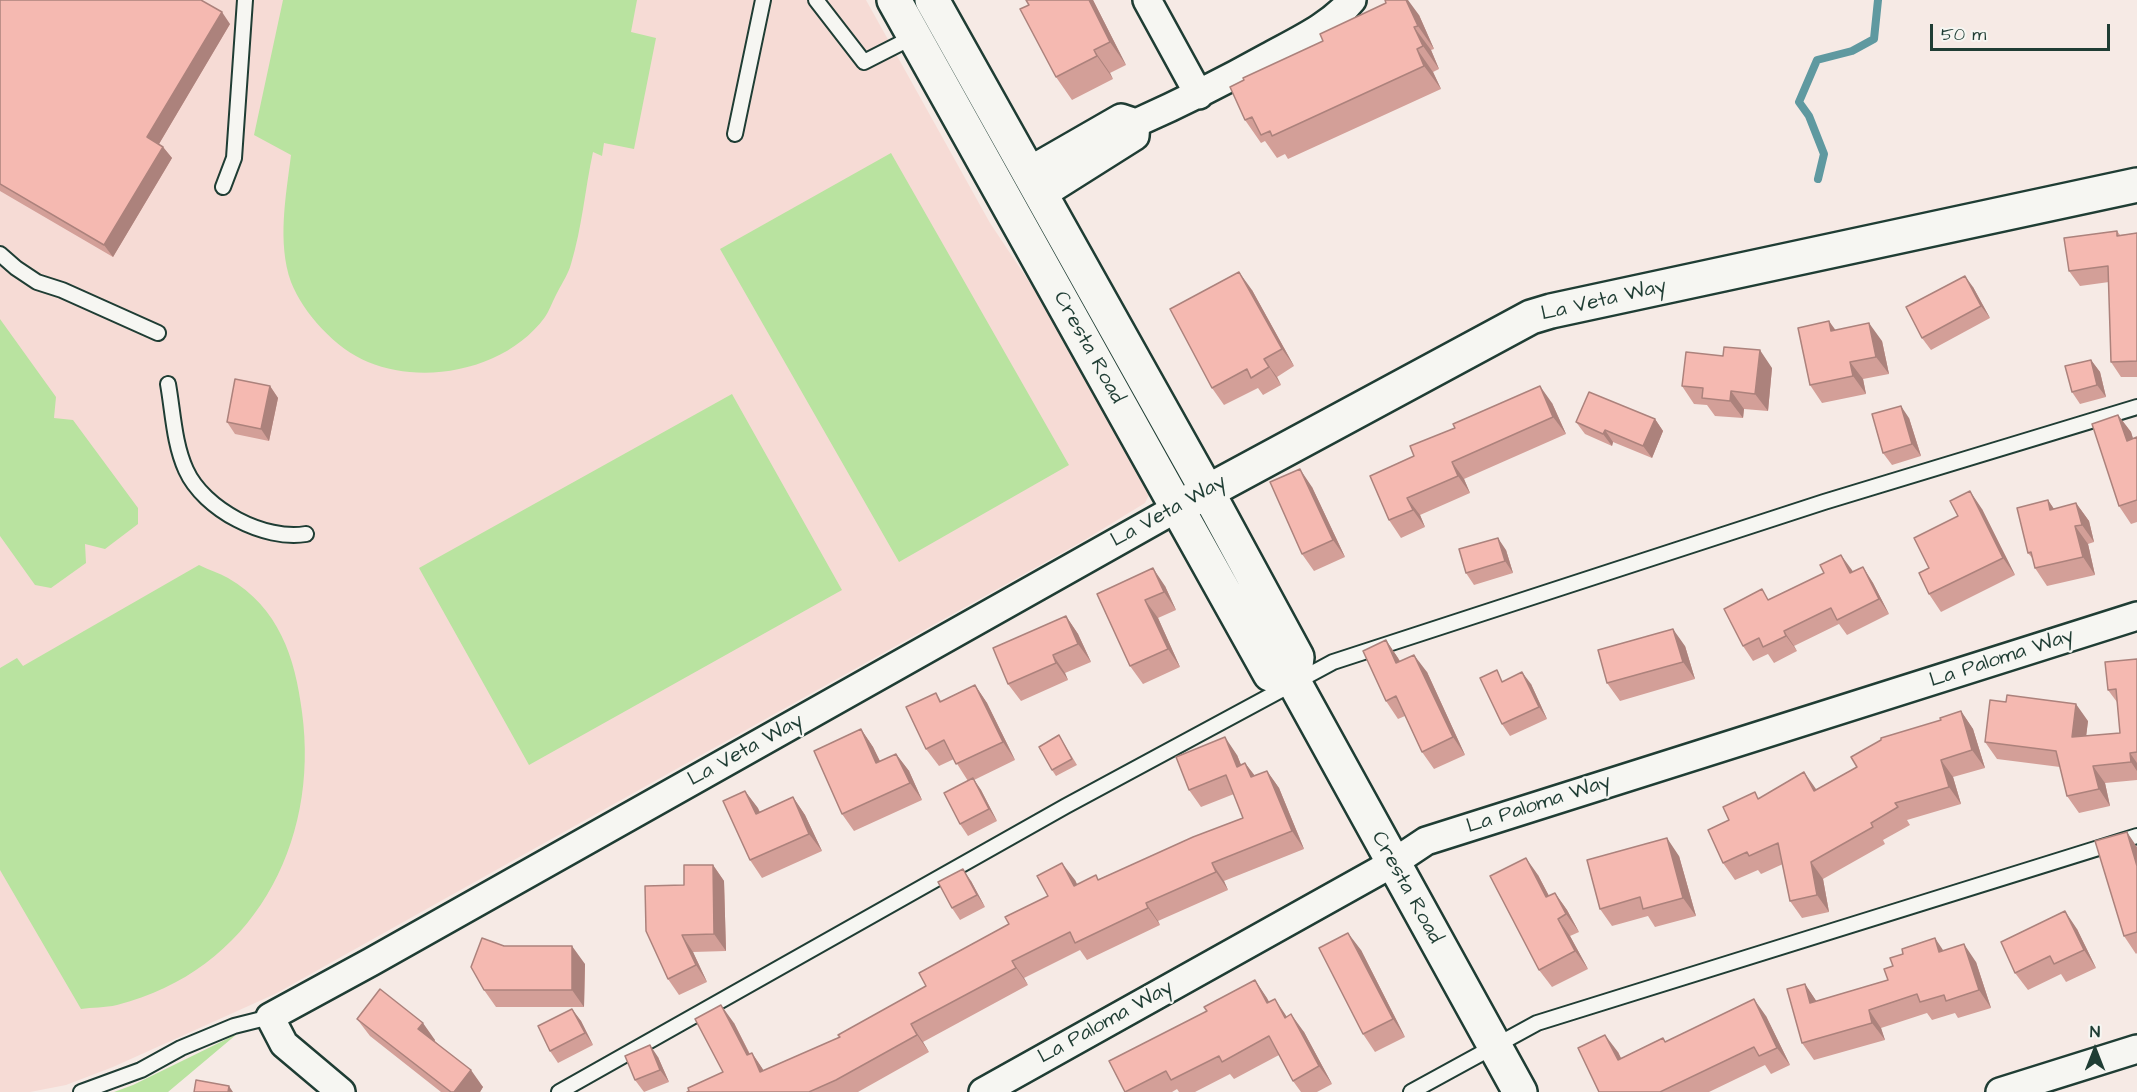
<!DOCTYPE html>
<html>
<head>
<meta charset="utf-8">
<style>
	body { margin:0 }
	#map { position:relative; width:2137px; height:1092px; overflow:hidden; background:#f6eae5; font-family:"Architects Daughter",sans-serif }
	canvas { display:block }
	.north { position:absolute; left:2065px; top:1020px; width:60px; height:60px; -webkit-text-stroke:4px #f6f6f2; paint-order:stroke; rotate:0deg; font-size:16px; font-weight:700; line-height:24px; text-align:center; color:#1f3d34 }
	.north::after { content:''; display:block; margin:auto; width:21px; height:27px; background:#1f3d34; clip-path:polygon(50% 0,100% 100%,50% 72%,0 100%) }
	.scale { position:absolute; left:1930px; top:24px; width:180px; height:27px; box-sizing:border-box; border:3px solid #1f3d34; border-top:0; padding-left:8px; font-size:18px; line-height:21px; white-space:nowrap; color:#1f3d34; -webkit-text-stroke:4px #f6f6f2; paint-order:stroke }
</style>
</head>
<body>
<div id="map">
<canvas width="2137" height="1092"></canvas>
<div class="north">N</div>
<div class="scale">50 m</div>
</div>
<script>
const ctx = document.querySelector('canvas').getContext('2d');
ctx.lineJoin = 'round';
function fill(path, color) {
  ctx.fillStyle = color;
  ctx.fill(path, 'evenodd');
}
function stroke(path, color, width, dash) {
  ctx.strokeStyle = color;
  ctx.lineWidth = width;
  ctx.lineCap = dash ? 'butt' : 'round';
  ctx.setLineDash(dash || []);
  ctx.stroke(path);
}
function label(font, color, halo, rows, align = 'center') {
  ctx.font = font + ' "Architects Daughter",sans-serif';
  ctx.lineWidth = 4.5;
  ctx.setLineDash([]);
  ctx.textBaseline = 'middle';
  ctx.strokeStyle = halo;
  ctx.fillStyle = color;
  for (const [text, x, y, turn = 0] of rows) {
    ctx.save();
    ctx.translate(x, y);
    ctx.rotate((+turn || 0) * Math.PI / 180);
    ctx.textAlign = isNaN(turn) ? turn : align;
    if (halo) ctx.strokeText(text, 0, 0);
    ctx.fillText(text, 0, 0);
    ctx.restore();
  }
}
fill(new Path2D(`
	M0,0H866L990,223L1050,313L1149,489V495L1145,503L1083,541L275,994L113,1067L66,1085L30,1092H0Z`), '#f6dbd5');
fill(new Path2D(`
	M283,0H637L631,32L656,38L634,149L604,143L602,156L593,152C585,189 582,228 571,264C568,275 560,286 555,297C552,303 549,311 545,317C507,369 426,386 368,362C336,349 303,313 291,282C277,242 286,196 291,155L254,135Z
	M891,153L1069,465L899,562L720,249Z
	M0,319L56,397L54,418L73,420L138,508V524L105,549L85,544L86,563L51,588L35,585L0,536Z
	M732,394L842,590L529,765L419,568Z
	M199,565C209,570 219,573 228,578C279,608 295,657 302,712C320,844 252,971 117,1005C105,1008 92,1007 81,1009L0,870V668L17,658L23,666Z
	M237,1034L168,1092H114L133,1085Z`), '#b9e3a0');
stroke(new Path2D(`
	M1818,179L1824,154L1809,116L1799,102L1817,60L1852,51L1874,39L1878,0`), '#5f99a0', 8);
const service = new Path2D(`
	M816,0L864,62L915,36
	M735,134L763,0
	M223,187L234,158L245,0
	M0,254L16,268L37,282L62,290L158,333
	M168,384C173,412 174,444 186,470C204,510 265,541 306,534
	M81,1092L141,1070L181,1048L234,1026L270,1017
	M559,1092L1066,806L1333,662L1824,502L2137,407
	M1411,1092L1537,1023L2137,836`);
const minor = new Path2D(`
	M1147,0L1199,95
	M1027,172L1121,118L1136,123C1181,103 1225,81 1268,57C1297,41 1331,26 1352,0
	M1040,196L1135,136L1136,123
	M341,1092L284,1044L270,1017L371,962L1177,508
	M983,1092L1393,863L1426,841L2137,616
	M2000,1092L2137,1049`);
const tertiary = new Path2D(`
	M1177,508L1531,317L1551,311L2137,185`);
const secondary = new Path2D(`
	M894,0L1270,674L1294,682
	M932,0L1207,491L1297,657L1294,682L1520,1092`);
stroke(service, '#1f3d34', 18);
stroke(minor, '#1f3d34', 32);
stroke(tertiary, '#1f3d34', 38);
stroke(secondary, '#1f3d34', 38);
stroke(service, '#f6f6f2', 14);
stroke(minor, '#f6f6f2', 27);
stroke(tertiary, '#f6f6f2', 33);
stroke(secondary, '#f6f6f2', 33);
fill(new Path2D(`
	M0,0L230,24L159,144L163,147L172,158L113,257L0,191Z
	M1093,0L1126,65L1110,73L1113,79L1072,100L1056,77L1029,5Z
	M1419,15L1434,49L1431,50L1439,69L1433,72L1441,89L1288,159L1285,154L1277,158L1265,141L1261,143L1245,120Z
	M2117,231L2120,235L2137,233V377H2121L2111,362L2109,282L2080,286L2069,271Z
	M1973,287L1990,318L1931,350L1922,338Z
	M1252,290L1294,366L1277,377L1281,385L1263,395L1258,388L1224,405L1212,388Z
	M1835,330L1882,341L1889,374L1863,379L1866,394L1822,403L1810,385Z
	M2091,360L2100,372L2106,397L2080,404L2072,392Z
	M1772,368L1768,411L1744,409L1743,418L1715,416L1707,405L1694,404L1682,386Z
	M270,386L278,398L269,441L235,434L227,422Z
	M1552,403L1566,434L1464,479L1470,493L1420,515L1425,527L1401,538L1389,520L1370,476Z
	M2118,415L2131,432L2133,439L2137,437V522L2131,524L2119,506Z
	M1909,418L1921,456L1892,465L1883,453Z
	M1655,419L1663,431L1652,458L1613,442L1612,446L1585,434L1576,422Z
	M1312,487L1345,557L1314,571L1302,554Z
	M2048,500L2054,509L2076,503L2089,521L2094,542L2088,544L2095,575L2047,586L2035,568L2033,559L2028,553Z
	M1982,509L2015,575L1941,612L1929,594V568Z
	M1506,550L1513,573L1474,585L1466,573Z
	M1863,567L1873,583L1889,614L1847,635L1839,624L1794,646L1797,651L1774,663L1768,654L1753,661L1743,646L1769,599L1853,572Z
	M1165,586L1176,610L1158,618L1180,667L1143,684L1130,666L1097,594Z
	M1066,616L1078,634L1091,662L1065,673L1068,680L1021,701L1008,684Z
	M1386,640L1400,661L1427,672L1465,755L1434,769L1422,752L1405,716L1398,719L1386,701Z
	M1685,646L1695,679L1620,701L1607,683Z
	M2137,659V780L2105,783L2110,806L2079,813L2067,796L2060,767L1997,759L1985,742L2088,721L2086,736L2120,733L2117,702L2108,690Z
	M1504,681L1531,684L1547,719L1510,736L1502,724Z
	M975,685L987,703L1015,760L974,780L981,790L997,821L968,836L960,824L968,781L954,759L939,766L926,749L936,693L941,701Z
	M1961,711L1973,729L1985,768L1953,777L1961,804L1907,820L1910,825L1883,840L1885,844L1823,879L1829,912L1802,918L1790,901L1783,864L1761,874L1758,870L1735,880L1723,863L1729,820L1759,798L1816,790L1941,720Z
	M861,729L873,747L880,761L896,754L909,771L922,800L854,831L842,814Z
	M1059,735L1077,765L1056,776L1052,770Z
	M1237,755L1241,765L1245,763L1255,776L1267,771L1279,788L1304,849L1224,881L1228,890L1158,921L1160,925L1087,960L1080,950L1024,978L1028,985L923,1042L929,1052L858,1092H687L723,1072L734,1023L750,1054L752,1053L764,1071L840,1037L926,986L1009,924L1048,896L1075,880L1077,885L1099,879L1243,818L1234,794L1201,807L1189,790Z
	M745,791L760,812L793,797L805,815L822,851L762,878L750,860Z
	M2137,847V953L2136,954L2124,936Z
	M1679,856L1696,916L1655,927L1648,916L1612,926L1600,909Z
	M713,865L724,881L726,951L693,952L707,982L679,995L668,979L684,885Z
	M1538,875L1549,896L1555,893L1567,910L1579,932L1570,936L1588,969L1552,987L1539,970Z
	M971,881L985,907L960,920L952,908Z
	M2077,929L2096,968L2066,982L2061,974L2028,990L2015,973Z
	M504,946L585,964L584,1007H496L484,990Z
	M1361,950L1405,1037L1375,1052L1363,1034Z
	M1943,950L1976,962L1991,1008L1958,1018L1955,1013L1932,1020L1927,1013L1881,1028L1885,1040L1814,1060L1802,1043L1805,984L1816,1001L1888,980Z
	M1255,980L1269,1002L1304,1032L1332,1084L1317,1092H1301L1293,1081L1279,1055L1234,1079L1230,1074L1195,1092H1179L1177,1089L1172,1092H1125L1207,1011Z
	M572,1009L581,1021L593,1045L558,1063L550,1051Z
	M1766,1016L1790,1065L1771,1074L1765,1065L1709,1092H1599L1618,1052L1621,1058L1666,1041Z
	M357,1019L435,1040V1041L483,1087L480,1092H441L370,1036Z
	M658,1057L669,1082L644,1092L635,1080Z`), '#d39f98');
fill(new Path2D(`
	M1089,0H1093L1126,65L1110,42Z
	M1406,0H1408L1419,15L1434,49L1418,26Z
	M222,12L230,24L156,149L147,137Z
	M1414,27L1431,50L1439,69L1423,46Z
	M1417,49L1433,72L1441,89L1424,66Z
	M1094,50L1110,73L1113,79L1097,56Z
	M163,147L172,158L113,257L104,245Z
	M1239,272L1252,290L1294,366L1282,349Z
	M1965,276L1973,287L1990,318L1981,306Z
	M1829,321L1842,339L1831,331Z
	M1869,323L1882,341L1889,374L1876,357Z
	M1760,350L1772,368L1768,411L1755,394Z
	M1264,359L1277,377L1281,385L1269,367Z
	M2091,360L2100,372L2106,397L2097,385Z
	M1850,362L1863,379L1866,394L1853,376Z
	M270,386L278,398L269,441L261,429Z
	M1540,386L1552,403L1566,434L1553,417Z
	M1731,391L1744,409L1743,418L1730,401Z
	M1901,406L1909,418L1921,456L1912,444Z
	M2118,415L2131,432L2137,451L2127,441Z
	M1655,419L1663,431L1652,458L1643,446Z
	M1605,430L1613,442L1612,446L1603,434Z
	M1452,462L1464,479L1470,493L1458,476Z
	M1300,469L1312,487L1345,557L1333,540Z
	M1970,491L1982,509L2015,575L2003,558Z
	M1407,498L1420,515L1425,527L1413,510Z
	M2048,500L2060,518L2050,510Z
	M2076,503L2089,521L2094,542L2082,525Z
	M2075,526L2088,544L2095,575L2083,557Z
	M1498,538L1506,550L1513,573L1505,561Z
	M1841,555L1852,570L1861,589L1850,573Z
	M1863,567L1873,583L1889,614L1879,599Z
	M1153,568L1165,586L1176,610L1164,592Z
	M1145,600L1158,618L1180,667L1168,649Z
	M1066,616L1078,634L1091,662L1078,644Z
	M1673,629L1685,646L1695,679L1683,662Z
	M1784,631L1794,646L1797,651L1786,636Z
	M1386,640L1398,658L1409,680L1396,663Z
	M1053,655L1065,673L1068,680L1056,663Z
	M1414,655L1427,672L1465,755L1453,737Z
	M1522,672L1531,684L1547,719L1539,707Z
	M975,685L987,703L1015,760L1003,742Z
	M2076,704L2088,721L2084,754L2072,737Z
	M1961,711L1973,729L1985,768L1972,750Z
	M861,729L873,747L889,780L876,763Z
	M1225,737L1237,755L1249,784L1237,767Z
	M2130,753L2137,763V771L2131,762Z
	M896,754L909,771L922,800L910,783Z
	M1941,760L1953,777L1961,804L1949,787Z
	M1245,763L1258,780L1251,777Z
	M2093,766L2105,783L2110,806L2099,789Z
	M1267,771L1279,788L1304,849L1292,831Z
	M1804,772L1816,789L1827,808L1814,791Z
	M973,778L981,790L997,821L989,809Z
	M745,791L758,808L768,831L756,814Z
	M793,797L805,815L822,851L809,834Z
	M2127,832L2137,847V866Z
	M1667,838L1679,856L1696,916L1683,898Z
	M1526,858L1538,875L1559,915L1546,897Z
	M1811,862L1823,879L1829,912L1817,895Z
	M1062,863L1075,880L1087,904L1074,886Z
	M1212,863L1224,881L1228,890L1216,872Z
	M713,865L724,881L726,951L714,934Z
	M963,869L971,881L985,907L977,895Z
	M1555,893L1567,910L1579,932L1566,914Z
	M1146,903L1158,921L1160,925L1148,908Z
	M2065,911L2077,929L2096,968L2084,950Z
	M1558,919L1570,936L1588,969L1575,951Z
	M1348,933L1361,950L1405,1037L1393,1019Z
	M682,935L693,952L707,982L696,965Z
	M1935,938L1947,956L1939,952Z
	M1964,944L1976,962L1991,1008L1979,990Z
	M572,946L585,964L584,1007L572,990Z
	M1012,961L1024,978L1028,985L1016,968Z
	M1255,980L1267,998L1279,1021L1267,1003Z
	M1805,984L1817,1002L1810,1003Z
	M1275,999L1287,1017L1285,1018Z
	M1754,999L1766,1016L1790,1065L1777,1048Z
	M721,1005L734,1023L759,1073L747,1055Z
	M572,1009L581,1021L593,1045L585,1033Z
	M1869,1010L1881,1028L1885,1040L1872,1023Z
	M1291,1014L1304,1032L1332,1084L1319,1066Z
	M423,1023L435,1040L431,1046L418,1029Z
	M911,1024L923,1042L929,1052L917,1035Z
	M1605,1035L1618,1052L1630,1077L1618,1060Z
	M650,1045L658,1057L669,1082L660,1070Z
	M752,1053L764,1071L760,1072Z
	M471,1070L483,1087L480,1092H454Z
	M229,1086L233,1092H228Z`), '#ac827c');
const building = new Path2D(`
	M0,0H201L222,12L147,137L163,147L104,245L0,184Z
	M1026,0H1089L1110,42L1094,50L1097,56L1056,77L1020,9L1029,5Z
	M1385,0H1406L1418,26L1414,27L1423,46L1417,49L1424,66L1272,136L1270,131L1261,135L1252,117L1245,120L1230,87L1244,80L1243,78L1323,41L1320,34L1386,3Z
	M2117,231V236L2137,233V361L2111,362L2108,266L2069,271L2064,238Z
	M1239,272L1282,349L1264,359L1269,367L1251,378L1247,369L1212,388L1170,309Z
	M1965,276L1981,306L1922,338L1906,307Z
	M1829,321L1831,331L1869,323L1876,357L1850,362L1853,376L1810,385L1798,328Z
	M1724,347L1760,350L1755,394L1731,391L1730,401L1702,398L1703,388L1682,386L1686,352L1723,356Z
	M2091,360L2097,385L2072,392L2065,366Z
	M235,379L270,386L261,429L227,422Z
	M1540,386L1553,417L1452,462L1458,476L1407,498L1413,510L1389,520L1370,476L1414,456L1410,446L1455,428L1453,424Z
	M1589,392L1655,419L1643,446L1605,430L1603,434L1576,422Z
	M1901,406L1912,444L1883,453L1872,414Z
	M2118,415L2127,441L2137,437V500L2119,506L2092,424Z
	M1300,469L1333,540L1302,554L1270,482Z
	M1970,491L2003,558L1929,594L1919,573L1929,568L1914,538L1958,516L1950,501Z
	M2048,500L2050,510L2076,503L2082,525L2075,526L2083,557L2035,568L2031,552L2028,553L2017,508Z
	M1498,538L1505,561L1466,573L1459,549Z
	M1841,555L1850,573L1863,567L1879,599L1837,620L1831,608L1784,631L1786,636L1763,647L1759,638L1743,646L1724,609L1762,589L1768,600L1824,573L1820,565Z
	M1153,568L1164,592L1145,600L1168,649L1130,666L1097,594Z
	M1066,616L1078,644L1053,655L1056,663L1008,684L993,648Z
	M1673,629L1683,662L1607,683L1598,650Z
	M1386,640L1396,663L1414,655L1453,737L1422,752L1396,696L1386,701L1363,651Z
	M2137,659V752L2130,753L2131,762L2093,766L2099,789L2067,796L2056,751L1985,742L1990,700L2006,702L2007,695L2076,704L2072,737L2120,733L2116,689L2108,690L2105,662Z
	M1497,670L1502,682L1522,672L1539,707L1502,724L1480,678Z
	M975,685L1003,742L956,764L944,740L926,749L906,707L936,693L940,702Z
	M1961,711L1972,750L1941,760L1949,787L1895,803L1898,807L1871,823L1873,827L1811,862L1817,895L1790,901L1778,843L1749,856L1747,852L1723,863L1708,830L1729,820L1723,807L1755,792L1758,799L1804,772L1814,791L1857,767L1851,757L1881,740V738L1941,720L1940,718Z
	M861,729L876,763L896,754L910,783L842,814L814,751Z
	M1059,735L1072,759L1052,770L1039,747Z
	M1225,737L1237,767L1245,763L1251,777L1267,771L1292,831L1212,863L1216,872L1146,903L1148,908L1075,943L1070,932L1012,961L1016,968L911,1024L917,1035L836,1080L809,1092H687L689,1091L688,1088L723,1072L695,1019L721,1005L747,1055L752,1053L760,1072L840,1037L838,1035L926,986L919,973L1009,924L1005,917L1048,896L1037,876L1062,863L1074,886L1096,875L1098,880L1193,837L1243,818L1226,775L1189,790L1176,757Z
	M973,778L989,809L960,824L944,793Z
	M745,791L756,814L793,797L809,834L750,860L723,801Z
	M2127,832L2137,866V932L2124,936L2095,841Z
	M1667,838L1683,898L1643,909L1640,897L1600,909L1587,860Z
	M1526,858L1546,897L1555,893L1566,914L1558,919L1575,951L1539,970L1490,876Z
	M684,865H713L714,934L682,935L696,965L668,979L646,931L645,886L684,885Z
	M963,869L977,895L952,908L938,882Z
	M2065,911L2084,950L2054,964L2050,956L2015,973L2001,942Z
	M1348,933L1393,1019L1363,1034L1319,948Z
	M482,938L504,946H572V990H484L471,967Z
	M1935,938L1939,952L1964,944L1979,990L1946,1001L1944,995L1920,1002L1917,994L1869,1010L1872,1023L1802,1043L1787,989L1805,984L1810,1003L1888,980L1884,969L1893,966L1890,958L1903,954L1902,949Z
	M1255,980L1267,1003L1275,999L1285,1018L1291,1014L1319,1066L1293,1081L1269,1036L1222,1062L1219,1056L1171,1080L1166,1071L1125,1092L1109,1061L1207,1011L1204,1007Z
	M380,989L423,1023L418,1029L471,1070L454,1092H451L357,1019Z
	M1754,999L1777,1048L1759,1056L1754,1047L1660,1092H1599L1578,1048L1605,1035L1618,1060L1663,1038L1665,1042Z
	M572,1009L585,1033L550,1051L538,1026Z
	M650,1045L660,1070L635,1080L625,1056Z
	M196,1080L229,1086L228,1092H194Z`);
fill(building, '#f5b9b1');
stroke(building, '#ac827c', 1.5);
label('21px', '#1f3d34', '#f6f6f2', [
	["La Veta Way",1604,301,-13],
	["Cresta Road",1088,348,61],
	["La Veta Way",1169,512,-29],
	["La Paloma Way",2002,659,-18],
	["La Veta Way",746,751,-29],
	["La Paloma Way",1539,805,-18],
	["Cresta Road",1406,888,61],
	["La Paloma Way",1106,1023,-29]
]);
</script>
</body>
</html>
